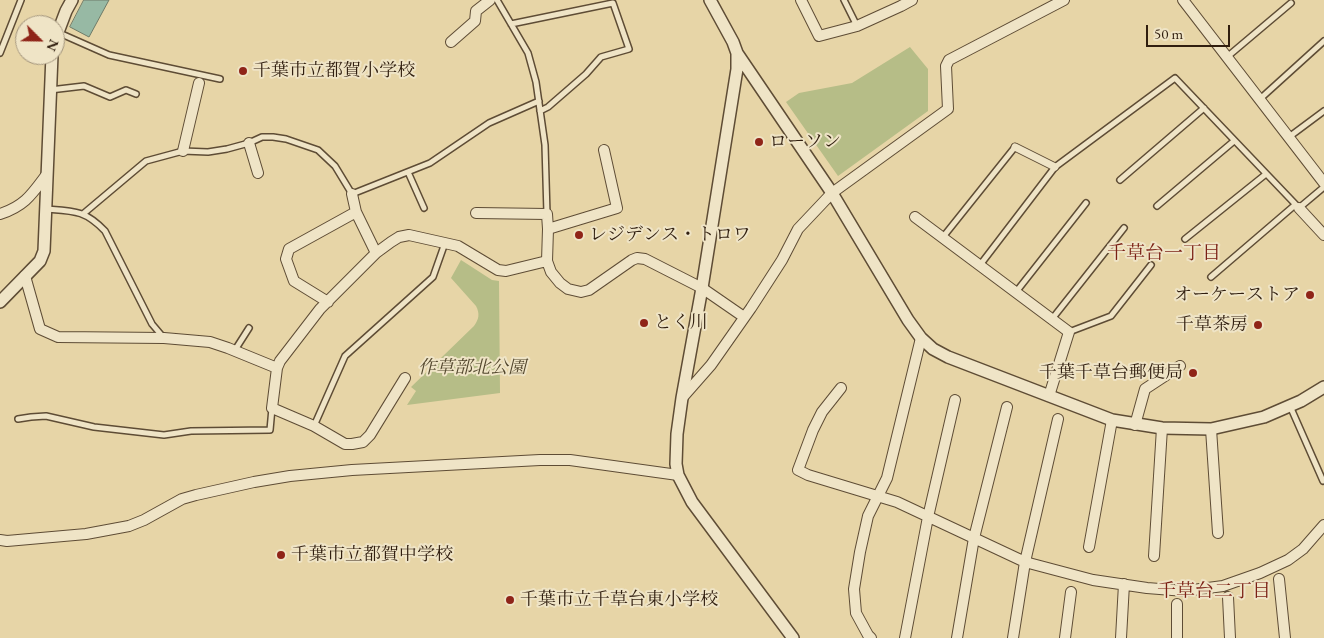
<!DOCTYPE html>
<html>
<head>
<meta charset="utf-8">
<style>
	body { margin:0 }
	#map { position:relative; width:1324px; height:638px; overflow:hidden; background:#e7d5a7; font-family:"EB Garamond",serif }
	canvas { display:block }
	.north { position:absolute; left:15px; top:15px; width:50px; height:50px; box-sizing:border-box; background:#efe4c6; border:1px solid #a3957d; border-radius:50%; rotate:113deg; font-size:14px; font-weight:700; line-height:20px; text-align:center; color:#301e0f }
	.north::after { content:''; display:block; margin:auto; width:18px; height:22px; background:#8f2418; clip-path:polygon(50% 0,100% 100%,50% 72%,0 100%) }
	.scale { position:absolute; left:1146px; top:25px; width:84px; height:22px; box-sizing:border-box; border:2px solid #301e0f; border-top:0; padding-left:6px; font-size:15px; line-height:18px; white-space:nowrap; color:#301e0f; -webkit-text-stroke:4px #efe4c6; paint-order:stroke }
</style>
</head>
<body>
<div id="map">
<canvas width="1324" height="638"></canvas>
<div class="north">N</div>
<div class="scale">50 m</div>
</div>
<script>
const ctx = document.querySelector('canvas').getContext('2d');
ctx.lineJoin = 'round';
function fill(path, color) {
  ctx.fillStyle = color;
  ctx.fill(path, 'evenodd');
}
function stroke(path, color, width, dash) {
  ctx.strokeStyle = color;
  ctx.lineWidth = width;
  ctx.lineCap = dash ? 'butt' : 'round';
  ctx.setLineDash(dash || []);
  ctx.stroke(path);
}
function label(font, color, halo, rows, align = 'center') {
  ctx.font = font + ' "EB Garamond","Noto Serif JP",serif';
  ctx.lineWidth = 4;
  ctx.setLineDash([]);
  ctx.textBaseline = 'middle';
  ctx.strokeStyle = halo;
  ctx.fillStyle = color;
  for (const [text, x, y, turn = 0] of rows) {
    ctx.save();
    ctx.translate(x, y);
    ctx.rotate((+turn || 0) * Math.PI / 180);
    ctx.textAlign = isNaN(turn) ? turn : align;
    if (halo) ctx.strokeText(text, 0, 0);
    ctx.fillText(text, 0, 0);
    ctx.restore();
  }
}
fill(new Path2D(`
	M910,47L928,69V111L838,176L786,102L799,93L852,83Z
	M461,260L492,280L499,281L500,393L407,405L416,391L411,387L474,326C479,319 480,314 476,306L451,278Z`), '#b6bd87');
const water = new Path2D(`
	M84,0H109L89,37L70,27Z`);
fill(water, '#97b9a4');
stroke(water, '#6e7b68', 1);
const service = new Path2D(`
	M497,0L528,53L536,82L545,145L547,214
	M844,0L857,26
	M511,24L613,3L629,49L601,57L586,74L548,107L540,111
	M57,32L109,55L220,79
	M0,53L21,0
	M1227,57L1291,3
	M50,90L84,86L110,97L126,90L136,94
	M1260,99L1324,41
	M1289,137L1324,111
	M408,172L424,208
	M1120,180L1204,108
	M1157,206L1234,141
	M46,209C74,211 85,210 105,231L152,324L163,337
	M83,214L146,161L183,151L208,152L227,149L249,143L262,137H273L286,139L318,150L335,166L352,194L430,163L489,123L539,101
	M943,237L1015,147
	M1185,239L1266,174
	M980,265L1055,167L1175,78L1299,208L1324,187
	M1211,277L1295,205
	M1016,292L1086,203
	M1052,319L1124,228
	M1069,332L1111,316L1151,265
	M235,350L249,328
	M1290,406L1323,481
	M18,419L31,417L46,416L94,427L164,435L191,431L270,430L272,408
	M314,426L345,356L433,277L445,243`);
const pedestrian = new Path2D(`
	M1015,147L1055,167`);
const minor = new Path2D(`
	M801,0L819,36L857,26L901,6L912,0
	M1183,0L1324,183
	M451,42L475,21L476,11L490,0
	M249,143L258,173
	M183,151L199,83
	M352,194L356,212L376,253
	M1299,208L1324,235
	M476,213L547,214L548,229L547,261L551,272L560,283L568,289L581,292L589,290L632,260L637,258L645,259L702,288L744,317
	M0,214C25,206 32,194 47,174
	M915,217L1069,332L1049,396
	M548,229L617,208L604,150
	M25,276L40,329L58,337L164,338L210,342L228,348L277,368
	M328,302L294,281L286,259L289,249L356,212
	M405,378L370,435L363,442L352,444H345L314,426L272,408L277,368L280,361L320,309L376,253L391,242L399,237L409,235L458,246L498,270L506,271L547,261
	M841,388L822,412L813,430L798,470L808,475L897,502L1025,562L1093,580L1147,588L1185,591L1223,586L1260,573L1288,560L1303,549L1324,525
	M682,398L711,365L751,308L782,260L798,229L832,193L948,109L946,66L949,60L1064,0
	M1135,425L1145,389L1180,366
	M1211,429L1218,533
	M0,540L7,541L86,534L129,526L144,520L182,499L196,495L254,482L290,476L352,470L540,460H570L678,475
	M1089,547L1112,420
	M1154,556L1162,428
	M1279,579L1285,638
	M1228,597L1230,638
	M871,638L868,635L856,613L854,589L860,552L868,516L887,478L921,338
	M905,638L928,517L955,400
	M957,638L974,538L1007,407
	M1013,638L1025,562L1058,419
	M1065,638L1071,592
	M1121,638L1124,584
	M1177,638V604`);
const tertiary = new Path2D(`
	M710,0L733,42L737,53L832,193L908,320L921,338L933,349L948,357L1112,420L1162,428L1211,429L1264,417L1301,401L1324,387
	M55,40L66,11L72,0
	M737,53V69L702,288L682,398L677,434L676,464L678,475L692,502L793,638
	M0,302L40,261L44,251L52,55`);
stroke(service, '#5e4c35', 8);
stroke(pedestrian, '#5e4c35', 9);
stroke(minor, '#5e4c35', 12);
stroke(tertiary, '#5e4c35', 14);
stroke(service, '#efe4c6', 5);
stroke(pedestrian, '#efe4c6', 7);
stroke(minor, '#efe4c6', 10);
stroke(tertiary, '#efe4c6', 11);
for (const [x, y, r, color] of [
	[243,71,5,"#8f2418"],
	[759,142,5,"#8f2418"],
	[579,235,5,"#8f2418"],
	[1310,295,5,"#8f2418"],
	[644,323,5,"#8f2418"],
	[1258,325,5,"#8f2418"],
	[1193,373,5,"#8f2418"],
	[281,555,5,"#8f2418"],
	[510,600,5,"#8f2418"]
]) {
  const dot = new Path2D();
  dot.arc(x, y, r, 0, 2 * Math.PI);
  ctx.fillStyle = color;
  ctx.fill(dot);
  stroke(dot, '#efe4c6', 2);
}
label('18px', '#301e0f', '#efe4c6', [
	["千葉市立都賀小学校",253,71],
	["ローソン",769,142],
	["レジデンス・トロワ",589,235],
	["オーケーストア",1300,295,"right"],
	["とく川",654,323],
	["千草茶房",1248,325,"right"],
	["千葉千草台郵便局",1183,373,"right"],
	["千葉市立都賀中学校",291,555],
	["千葉市立千草台東小学校",520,600]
], 'left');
label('italic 18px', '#52462d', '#efe4c6', [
	["作草部北公園",472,368]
]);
label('19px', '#7a1f14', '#efe4c6', [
	["千草台一丁目",1164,254],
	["千草台二丁目",1214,592]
]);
</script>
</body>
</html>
